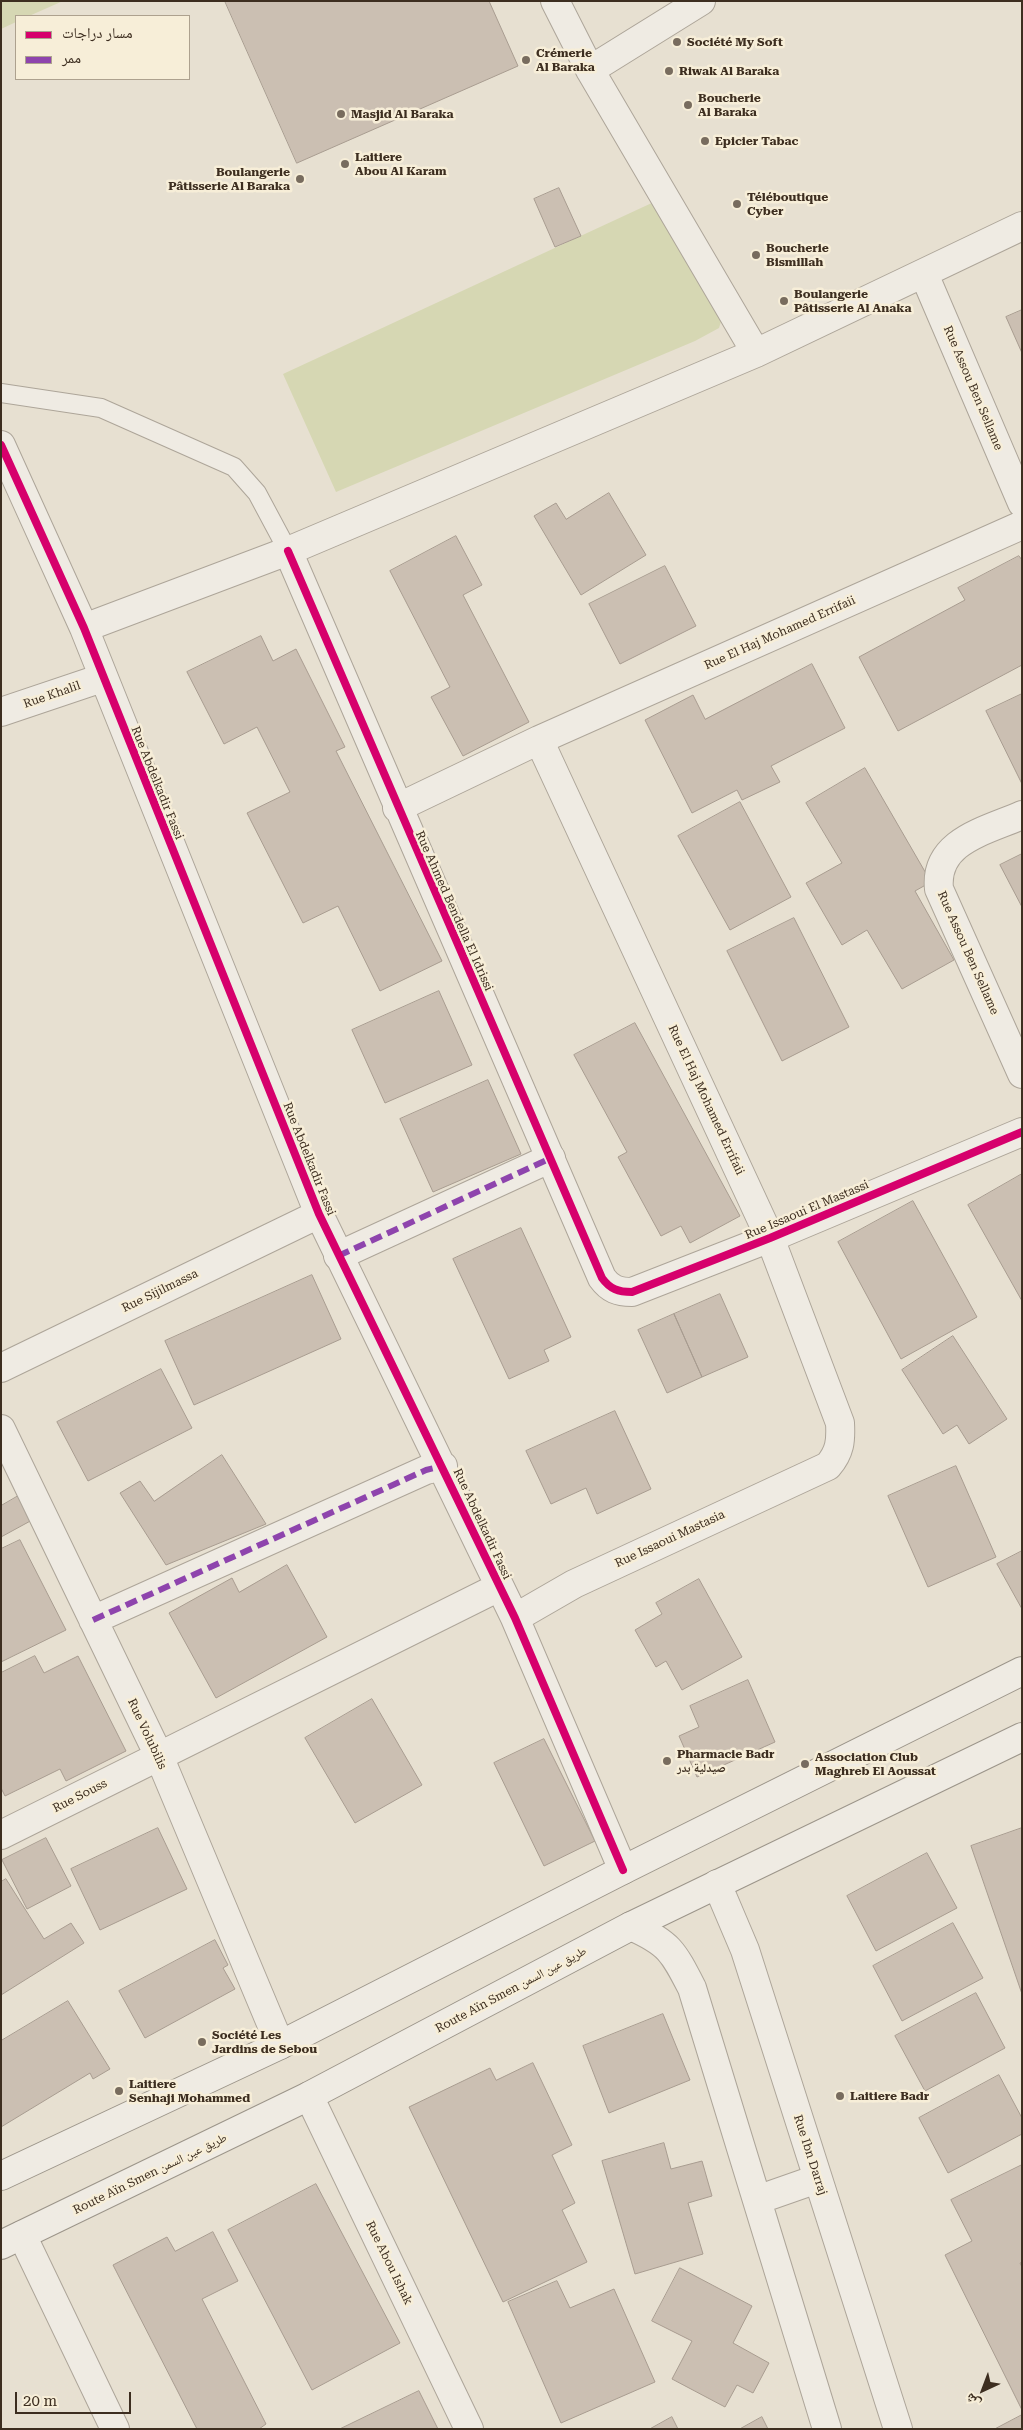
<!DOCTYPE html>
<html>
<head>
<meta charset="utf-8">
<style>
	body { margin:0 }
	#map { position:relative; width:1023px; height:2430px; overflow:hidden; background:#e7e0d1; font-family:"Roboto Serif","Noto Naskh Arabic",serif }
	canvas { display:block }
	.frame { position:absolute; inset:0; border:2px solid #3d2e20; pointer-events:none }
	.legend { position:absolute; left:15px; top:15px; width:175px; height:65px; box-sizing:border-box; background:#f7eed8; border:1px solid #ada18e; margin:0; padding:6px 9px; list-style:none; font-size:15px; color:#3d2e20 }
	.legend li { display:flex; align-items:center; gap:10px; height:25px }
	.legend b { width:25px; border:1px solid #ada18e }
	.north { position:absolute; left:958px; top:2365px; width:50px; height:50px; -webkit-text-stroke:4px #f7eed8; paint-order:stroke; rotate:223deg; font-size:14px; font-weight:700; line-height:20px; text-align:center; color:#3d2e20 }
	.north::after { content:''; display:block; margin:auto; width:18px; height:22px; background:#3d2e20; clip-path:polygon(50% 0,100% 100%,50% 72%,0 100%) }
	.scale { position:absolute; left:15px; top:2392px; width:116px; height:22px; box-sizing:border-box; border:2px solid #3d2e20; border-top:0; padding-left:6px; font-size:15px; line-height:18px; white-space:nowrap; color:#3d2e20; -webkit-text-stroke:4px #f7eed8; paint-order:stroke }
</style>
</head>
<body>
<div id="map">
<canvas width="1023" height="2430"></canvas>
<div class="frame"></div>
<ul class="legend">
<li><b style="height:6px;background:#d6006c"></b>مسار دراجات</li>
<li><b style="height:6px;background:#8e44ad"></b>ممر</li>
</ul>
<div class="north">ش</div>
<div class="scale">20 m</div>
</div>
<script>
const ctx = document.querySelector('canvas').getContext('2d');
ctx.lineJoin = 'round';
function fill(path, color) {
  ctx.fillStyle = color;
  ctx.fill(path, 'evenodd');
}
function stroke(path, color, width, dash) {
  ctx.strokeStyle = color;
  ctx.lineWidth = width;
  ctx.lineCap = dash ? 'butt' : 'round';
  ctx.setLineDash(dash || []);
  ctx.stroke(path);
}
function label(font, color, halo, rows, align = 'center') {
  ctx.font = font + ' "Roboto Serif","Noto Naskh Arabic",serif';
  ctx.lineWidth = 5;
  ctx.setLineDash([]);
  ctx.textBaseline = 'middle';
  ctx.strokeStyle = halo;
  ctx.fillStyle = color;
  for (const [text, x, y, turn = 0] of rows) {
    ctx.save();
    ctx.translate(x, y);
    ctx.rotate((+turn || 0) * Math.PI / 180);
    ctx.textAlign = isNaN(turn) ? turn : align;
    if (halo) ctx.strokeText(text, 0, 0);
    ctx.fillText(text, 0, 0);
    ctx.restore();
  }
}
fill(new Path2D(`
	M1,1H63L29,16H16V22L1,29Z
	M669,195L724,312L719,328L695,341L336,492L283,374Z`), '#d6d7b3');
const building = new Path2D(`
	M225,1H489L518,66L297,163Z
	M559,188L581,236L555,247L534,199Z
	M1022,310V353L1006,317Z
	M609,493L646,555L581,595L534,516L556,503L566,519Z
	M456,536L482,585L463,595L529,722L463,756L431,697L450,687L390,571Z
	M1019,556L1022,560V665L898,731L859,657L965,600L958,588Z
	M665,566L696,626L620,664L589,604Z
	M261,636L273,661L296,649L345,747L336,751L442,961L380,991L338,906L303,923L247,813L290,792L257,727L224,744L187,672Z
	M812,664L845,728L771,766L780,782L742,800L737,790L692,813L645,720L693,695L705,719Z
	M1022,694V784L986,711Z
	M865,768L931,882L915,891L954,960L902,989L867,930L842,945L806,883L842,863L806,803Z
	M740,802L791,897L730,930L678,836Z
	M1022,854V907L1000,865Z
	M794,918L849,1027L782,1061L727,951Z
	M439,991L472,1065L385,1103L352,1030Z
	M635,1023L740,1216L690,1243L681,1226L661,1236L618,1157L627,1152L574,1055Z
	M488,1080L521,1154L433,1192L400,1119Z
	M1022,1174V1301L968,1205Z
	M913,1201L977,1317L901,1359L838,1242Z
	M521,1228L571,1337L544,1350L549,1361L509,1379L453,1259Z
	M312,1275L341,1339L194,1405L165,1341Z
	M720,1294L748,1357L702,1377L674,1314Z
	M674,1314L702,1377L667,1393L638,1330Z
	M953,1336L1007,1419L969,1444L957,1425L943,1434L902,1370Z
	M161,1369L192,1428L88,1481L57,1422Z
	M615,1411L651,1489L597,1514L586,1488L551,1504L526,1451Z
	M222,1455L266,1524L166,1565L120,1493L140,1481L154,1501Z
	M956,1466L996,1557L928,1587L888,1496Z
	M20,1495L34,1519L1,1537V1506Z
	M20,1540L66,1630L1,1662V1549Z
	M1022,1551V1609L997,1564Z
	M287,1565L327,1637L216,1698L169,1613L232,1578L239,1592Z
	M699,1579L742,1657L682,1690L666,1661L656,1667L635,1630L662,1614L656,1603Z
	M35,1656L44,1673L78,1656L126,1751L66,1781L60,1769L5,1796L1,1788V1673Z
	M748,1680L775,1742L697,1777L679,1736L699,1727L690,1706Z
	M372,1699L422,1785L355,1823L305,1738Z
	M544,1739L595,1841L544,1866L494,1763Z
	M158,1828L187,1889L100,1930L71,1869Z
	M1022,1828V1994L971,1846Z
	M46,1838L71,1886L27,1909L2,1860Z
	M927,1853L957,1908L876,1951L847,1896Z
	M6,1879L44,1939L71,1923L84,1943L1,1995V1882Z
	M953,1923L983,1978L902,2021L873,1966Z
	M215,1940L228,1965L223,1968L235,1989L145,2038L119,1991Z
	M976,1993L1005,2048L925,2091L895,2036Z
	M68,2001L110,2069L93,2079L90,2073L1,2127V2041Z
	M663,2014L690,2080L609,2113L583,2046Z
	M533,2063L572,2145L552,2155L575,2203L562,2210L587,2262L503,2302L409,2107L490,2068L496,2080Z
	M999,2075L1022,2118V2134L948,2173L919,2118Z
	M664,2143L671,2169L702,2161L712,2196L688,2203L703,2254L635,2274L602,2161Z
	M1022,2165V2262L1020,2263L1022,2267V2410L945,2255L972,2241L951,2200Z
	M316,2184L400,2343L312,2390L228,2230Z
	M213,2232L238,2281L202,2299L266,2424L259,2429H197L113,2265L167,2237L175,2251Z
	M680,2268L752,2306L733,2343L769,2363L753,2393L737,2385L725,2407L672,2379L692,2341L652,2321Z
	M557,2281L570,2308L614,2289L655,2382L561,2423L508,2302Z
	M419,2391L438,2429H340Z
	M1022,2415V2429H995Z
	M672,2417L678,2429H650Z
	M762,2417L768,2429H740Z`);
fill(building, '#cbbfb2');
stroke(building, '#a89c90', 1);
const service = new Path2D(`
	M1,393L101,408L234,467L257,493L288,551`);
const pedestrian = new Path2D(`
	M338,1256L551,1158`);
const minor = new Path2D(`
	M555,1L590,70L756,353
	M590,70L701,1
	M924,274L1022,503
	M1,445L84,628L319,1214L515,1618L623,1870
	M288,551L602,1278C610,1289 618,1292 632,1292L770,1238L1022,1132
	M84,628L288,551L756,353L1022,226
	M1,712L102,678
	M397,808L539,740L1022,525
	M1022,815C986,831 934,841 939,889L1022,1074
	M1,1368L319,1214
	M1,1429L159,1756L280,2045
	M515,1618L574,1584L828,1466C840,1452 841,1441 840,1423L770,1238L539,740
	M93,1620L426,1470L443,1466
	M1,1835L499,1587
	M717,1884L745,1950L898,2429
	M631,1926C669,1943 673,1951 692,1988L827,2429
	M309,2096L469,2429
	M757,2200L817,2179
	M22,2235L115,2429`);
const secondary = new Path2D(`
	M1,2176L280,2045L623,1870L1022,1671
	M1,2245L309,2096L631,1926L1022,1737`);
stroke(service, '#ada599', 20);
stroke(pedestrian, '#ada599', 30);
stroke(minor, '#ada599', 30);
stroke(secondary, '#9c958a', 30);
stroke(service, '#efebe3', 18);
stroke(pedestrian, '#efebe3', 28);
stroke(minor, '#efebe3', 28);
stroke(secondary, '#efebe3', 28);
stroke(new Path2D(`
	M338,1256L551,1158
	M93,1620L426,1470L443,1466`), '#8e44ad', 6, [12, 6]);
stroke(new Path2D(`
	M1,445L84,628L319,1214L515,1618L623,1870
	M288,551L602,1278C610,1289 618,1292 632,1292L770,1238L1022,1132`), '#d6006c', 8);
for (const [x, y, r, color] of [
	[677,42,5,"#786c5e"],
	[526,60,5,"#786c5e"],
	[669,71,5,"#786c5e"],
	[688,105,5,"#786c5e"],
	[341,114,5,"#786c5e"],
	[705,141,5,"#786c5e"],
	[345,164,5,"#786c5e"],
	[300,179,5,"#786c5e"],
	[737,204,5,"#786c5e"],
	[756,255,5,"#786c5e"],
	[784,301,5,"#786c5e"],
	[667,1761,5,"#786c5e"],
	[805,1764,5,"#786c5e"],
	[202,2042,5,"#786c5e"],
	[119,2091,5,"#786c5e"],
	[840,2096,5,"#786c5e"]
]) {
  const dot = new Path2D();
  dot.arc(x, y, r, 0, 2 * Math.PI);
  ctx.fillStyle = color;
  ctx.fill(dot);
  stroke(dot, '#f7eed8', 2);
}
label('bold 12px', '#3d2e20', '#f7eed8', [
	["Société My Soft",687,42],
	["Crémerie",536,53],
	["Al Baraka",536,67],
	["Riwak Al Baraka",679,71],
	["Boucherie",698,98],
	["Al Baraka",698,112],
	["Masjid Al Baraka",351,114],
	["Epicier Tabac",715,141],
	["Laitiere",355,157],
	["Abou Al Karam",355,171],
	["Boulangerie",290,172,"right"],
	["Pâtisserie Al Baraka",290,186,"right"],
	["Téléboutique",747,197],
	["Cyber",747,211],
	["Boucherie",766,248],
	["Bismillah",766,262],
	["Boulangerie",794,294],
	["Pâtisserie Al Anaka",794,308],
	["Pharmacie Badr",677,1754],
	["صيدلية بدر",677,1768],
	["Association Club",815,1757],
	["Maghreb El Aoussat",815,1771],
	["Société Les",212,2035],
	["Jardins de Sebou",212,2049],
	["Laitiere",129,2084],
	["Senhaji Mohammed",129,2098],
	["Laitiere Badr",850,2096]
], 'left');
label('12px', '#3d2e20', '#f7eed8', [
	["Rue Assou Ben Sellame",973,388,67],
	["Rue El Haj Mohamed Errifaii",780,633,-24],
	["Rue Khalil",52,695,-19],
	["Rue Abdelkadir Fassi",157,783,68],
	["Rue Ahmed Bendella El Idrissi",454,911,66],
	["Rue Assou Ben Sellame",968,953,66],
	["Rue El Haj Mohamed Errifaii",706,1100,65],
	["Rue Abdelkadir Fassi",309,1159,68],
	["Rue Issaoui El Mastassi",807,1210,-23],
	["Rue Sijilmassa",160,1291,-26],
	["Rue Abdelkadir Fassi",482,1524,65],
	["Rue Issaoui Mastasia",670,1539,-25],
	["Rue Volubilis",147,1734,65],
	["Rue Souss",80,1796,-27],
	["Route Aïn Smen طريق عين السمن",511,1990,-28],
	["Rue Ibn Darraj",810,2155,72],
	["Route Aïn Smen طريق عين السمن",150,2174,-26],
	["Rue Abou Ishak",389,2263,64]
]);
</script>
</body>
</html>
